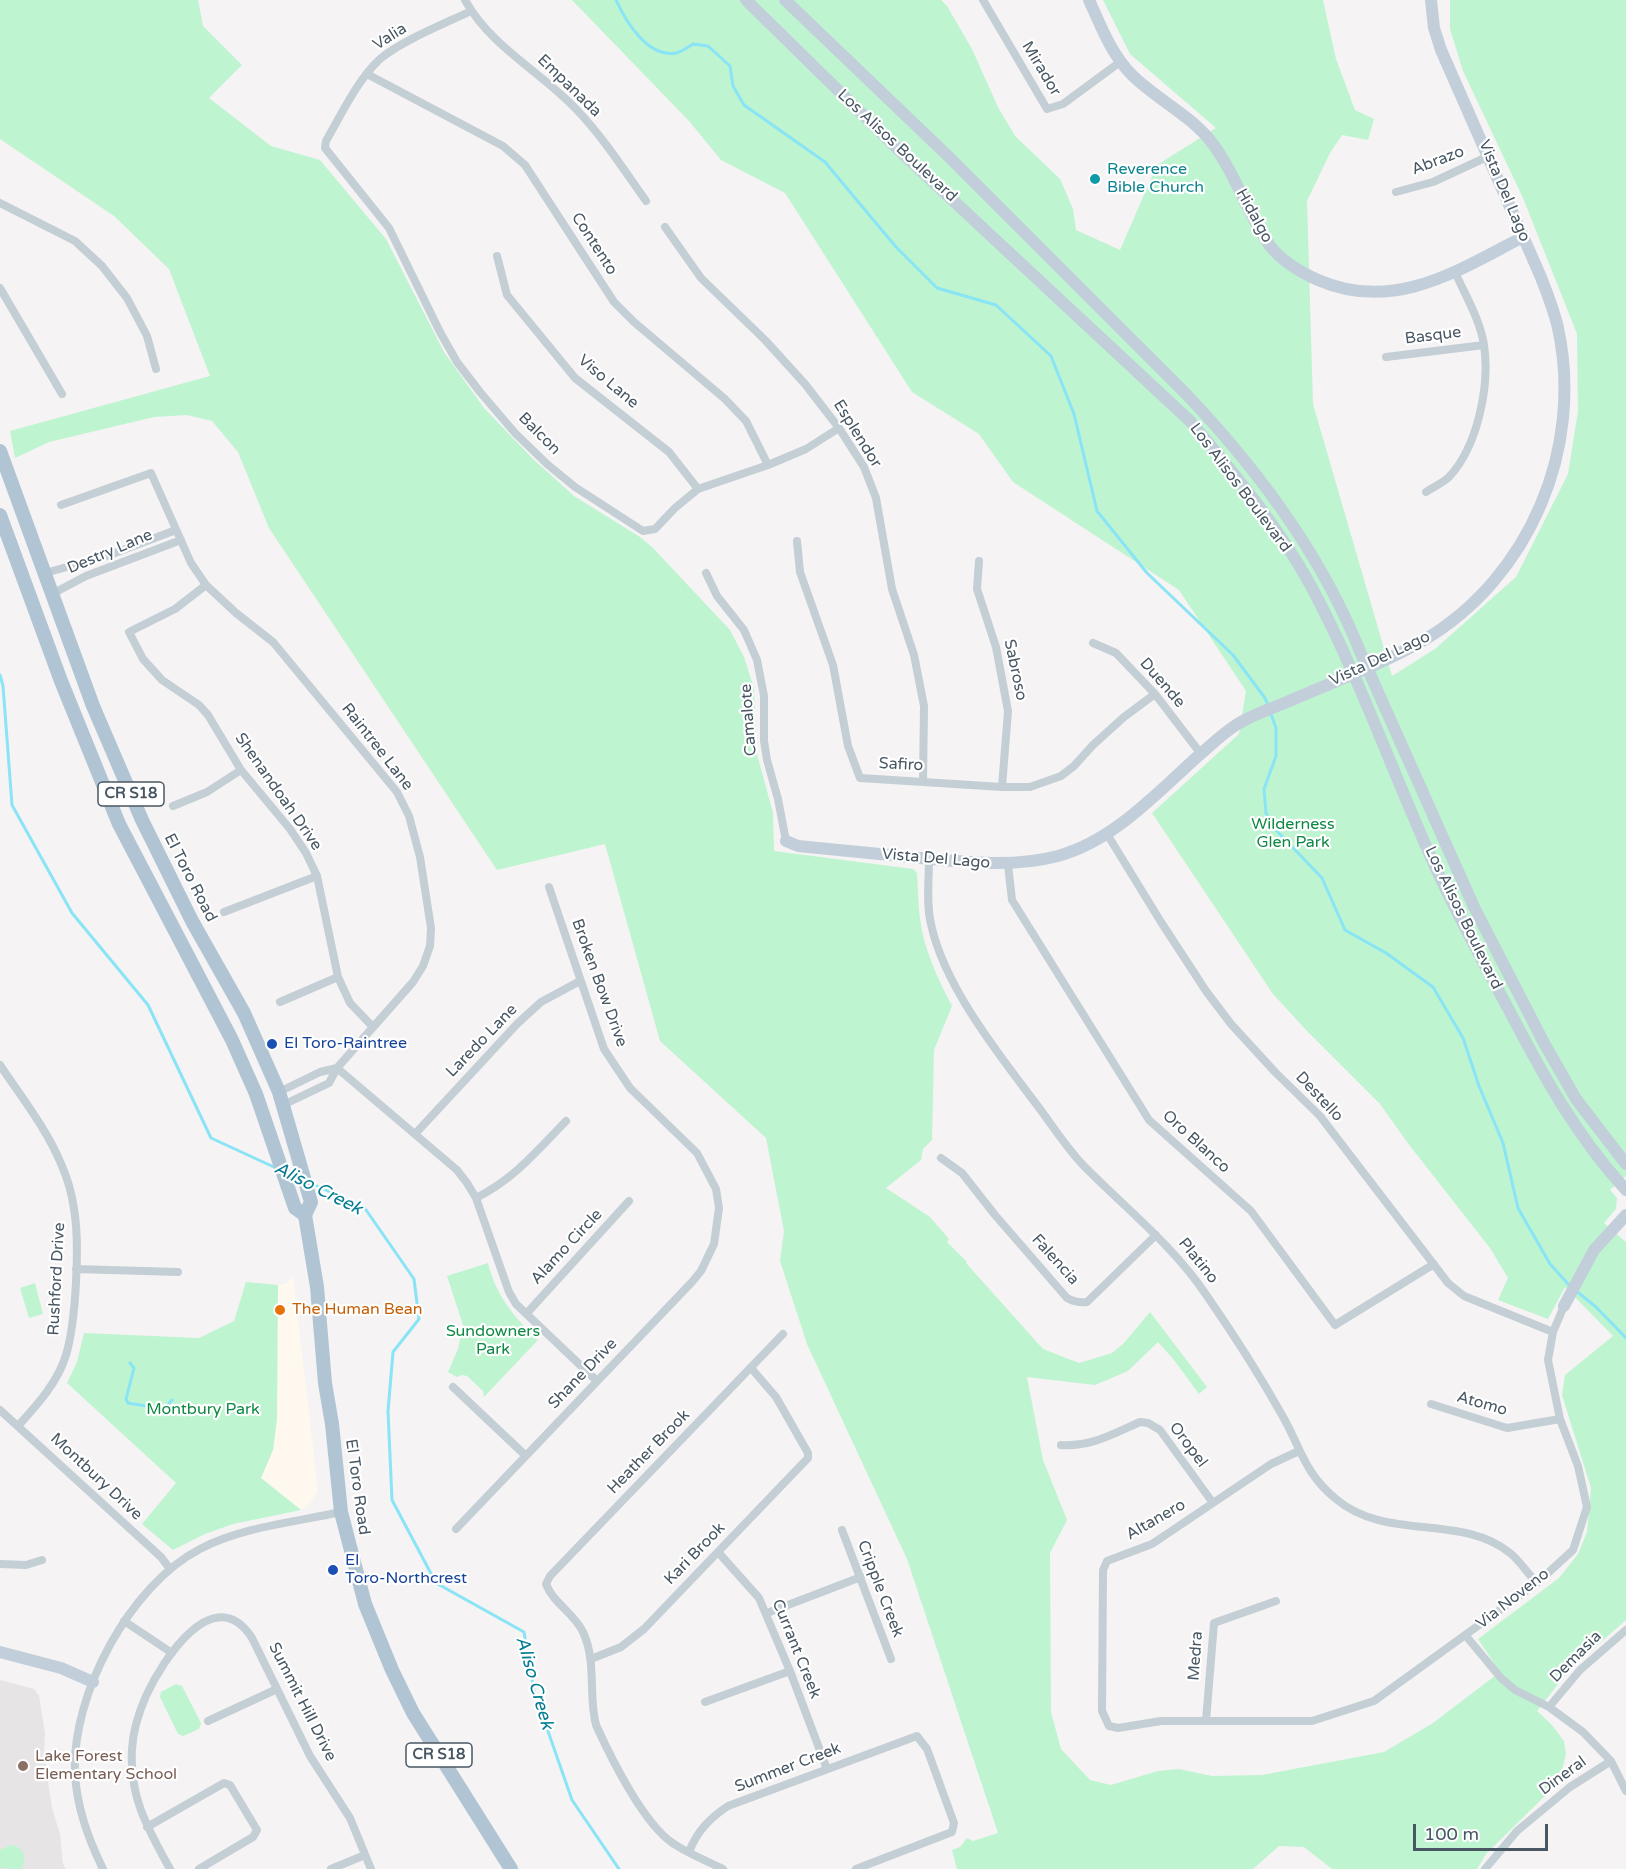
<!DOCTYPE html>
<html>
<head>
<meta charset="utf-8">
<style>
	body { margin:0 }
	#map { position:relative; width:1626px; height:1869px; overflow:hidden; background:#f5f3f3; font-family:"Varela Round",sans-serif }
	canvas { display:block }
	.scale { position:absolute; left:1413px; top:1824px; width:135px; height:27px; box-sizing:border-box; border:3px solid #485763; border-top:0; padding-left:8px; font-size:18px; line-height:21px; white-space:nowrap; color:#485763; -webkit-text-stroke:4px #fff; paint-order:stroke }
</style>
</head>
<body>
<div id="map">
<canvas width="1626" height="1869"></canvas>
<div class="scale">100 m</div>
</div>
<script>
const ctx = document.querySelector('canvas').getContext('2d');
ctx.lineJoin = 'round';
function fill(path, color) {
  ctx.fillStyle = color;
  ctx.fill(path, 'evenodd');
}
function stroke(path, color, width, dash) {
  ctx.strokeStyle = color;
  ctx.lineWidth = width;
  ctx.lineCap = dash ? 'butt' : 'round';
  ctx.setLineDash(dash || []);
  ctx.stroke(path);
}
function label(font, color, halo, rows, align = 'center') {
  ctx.font = font + ' "Varela Round",sans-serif';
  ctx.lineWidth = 4.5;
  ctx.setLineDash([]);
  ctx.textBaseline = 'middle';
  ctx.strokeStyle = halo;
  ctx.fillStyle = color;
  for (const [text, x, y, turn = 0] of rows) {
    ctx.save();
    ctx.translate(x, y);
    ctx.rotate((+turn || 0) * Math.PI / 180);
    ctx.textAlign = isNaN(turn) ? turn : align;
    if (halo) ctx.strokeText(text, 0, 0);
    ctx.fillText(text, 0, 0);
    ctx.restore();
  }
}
fill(new Path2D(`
	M293,1276L318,1491L307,1507L301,1510L261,1478L273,1450L277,1419L278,1285L286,1284Z`), '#fef8ee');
fill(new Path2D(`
	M0,1680L34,1689L39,1696L45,1733L44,1751L48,1782L52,1808L60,1834L63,1864L66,1869H0Z`), '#e6e4e5');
fill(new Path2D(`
	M0,0H198L203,26L242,65L209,98L271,146L320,160L386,239L444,352L484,408L532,458L574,496L640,537L653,548L730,630L744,657L754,688L757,754L773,813L774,851L913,869L917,873C918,888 918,904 920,919C924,950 938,979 952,1006L934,1050L932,1140L923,1149L921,1160L886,1188L930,1217L949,1239L947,1242L967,1262L966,1263L1043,1349L1079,1363L1112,1353L1123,1344L1150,1312L1207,1387L1199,1394L1174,1360L1158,1342L1128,1371L1095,1385L1027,1377L1043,1460L1067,1520L1050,1553L1051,1712L1061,1749L1090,1780L1111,1785L1158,1771L1179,1769L1212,1776L1262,1775L1384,1752L1433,1723L1500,1672L1478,1639L1559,1578L1578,1554L1587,1532L1591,1488L1562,1395L1565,1375L1613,1336L1565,1287L1548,1319L1498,1300L1508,1278L1490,1248L1410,1146L1380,1104L1306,1030L1273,994L1152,813L1239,734L1246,691L1179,590L1013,482L979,434L912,392L785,193L721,160L689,121L572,0H941L947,6L972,49L998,107L1015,136L1060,179L1073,209L1076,230L1120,250L1157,165L1216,128L1130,54L1103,0H1323L1336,59L1355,110L1374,119L1368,140L1342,135L1330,153L1307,201L1313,404L1392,676L1435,649L1516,577L1568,474L1578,411L1577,334L1523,198L1463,71L1450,29V0H1626V1176L1610,1190L1617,1198L1616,1209L1604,1223L1626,1242V1620L1569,1670L1537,1711L1551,1724L1564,1741L1566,1754L1559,1782L1486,1854L1477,1869H1332L1304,1847L1279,1846L1253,1869H957L952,1850L960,1847L967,1838L973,1841L998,1833L907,1559L807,1344L780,1261L784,1231L766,1138L660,1041L605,844L497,870L269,528L238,452L212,421L187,415L154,417L49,442L15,458L10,431L210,376L169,269L114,216L0,139Z
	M488,1263C496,1296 514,1317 538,1340L484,1397L483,1391L467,1376L462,1375L457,1377L448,1372L458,1349L463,1325L447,1276Z
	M246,1282L278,1285L277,1419L273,1450L261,1478L301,1510L233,1524L205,1534L173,1550L142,1524L176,1483L67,1383L77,1362L84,1333L199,1338L234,1321Z
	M35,1283L43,1314L29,1318L20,1288Z
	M176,1684L182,1686L201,1723L199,1729L183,1736L178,1734L160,1697L161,1692Z
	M11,1845C24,1847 28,1858 21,1869L0,1868V1850Z`), '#bff4d1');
stroke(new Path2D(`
	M616,0C626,22 648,58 676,53C682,52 688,47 693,44L708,46L730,66L733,86L744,105L825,162L896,247L937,288L996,305L1051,356L1074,414L1097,511L1147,573L1233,655L1265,698L1268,705
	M0,675L3,686L12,805L72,913L148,1005L211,1138L276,1168
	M1270,711L1276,728V756L1264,789L1266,813L1275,829L1322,878L1345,930L1386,953L1433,987L1463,1038L1479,1086L1503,1143L1518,1208L1550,1264L1570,1286
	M310,1183L364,1207L414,1279L419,1319L393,1352L388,1411L392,1500L436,1583L524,1632L534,1691L572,1800L619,1869
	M1575,1290L1596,1307L1626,1338
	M130,1363L134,1368L126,1399L128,1403L164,1409L172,1400`), '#89e4f5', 3);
stroke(new Path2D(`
	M465,0C491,47 540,71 576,109C603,137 624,170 646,201
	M983,0L1047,109L1063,104L1120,62
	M471,11C444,24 403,40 380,59C358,79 341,115 326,141L325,148L389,228L440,332L457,362L480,392L515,433L547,464L575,487L643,531L655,529L675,508L698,489L768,465L806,449L839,428
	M367,74L503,146L525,165L614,302L634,322L725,399L746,421L768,465
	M1396,192L1433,182L1489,156
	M0,203L75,241L102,266L127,298L147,336L156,369
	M665,227L701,278L765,340L805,384L839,428L864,467L876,498L892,589L914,655L924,706L923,782
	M497,256L507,295L575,378L669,452L698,489
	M0,288L62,394
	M1386,357L1484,345
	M1426,492C1433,487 1443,483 1449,477C1478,446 1490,385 1484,345C1480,319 1465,295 1455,272
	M61,505L151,473L191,563L206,585L236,613L273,642L397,792L409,816L420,857L431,928L430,946L423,966L413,982L337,1068L329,1083L283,1105
	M797,541L800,572L833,665L848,746L860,778L1002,787H1030L1061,776L1074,766L1093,745L1124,717L1155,694
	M979,561L977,589L996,647L1008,711L1002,787
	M45,573L107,556L176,530
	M706,573L717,596L744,630L757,660L764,696V741L767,760L778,799L786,841
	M206,585L175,609L129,632L143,659L162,680L199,705L208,715L241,770L290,829L306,853L317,876L338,977L350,1003L373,1027
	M52,594L86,576L181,540
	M1093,643L1116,653L1155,694L1201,754
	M173,806L207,792L241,770
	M1107,834L1161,922L1206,991L1231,1024L1275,1072L1320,1116L1448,1283L1464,1296L1553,1332
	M929,859C929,880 926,904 931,924C944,986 999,1055 1037,1105C1052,1125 1066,1147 1083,1165C1125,1208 1173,1245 1207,1296C1234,1335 1259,1374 1282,1415C1301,1448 1304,1473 1336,1499C1387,1542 1460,1513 1510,1553C1520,1561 1528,1574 1537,1583
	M1008,865L1012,900L1149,1120L1251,1211L1335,1325L1434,1264
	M224,912L317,876
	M280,1002L338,977
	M0,1065C22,1098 47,1129 62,1166C68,1180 72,1194 74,1209C80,1243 76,1322 66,1355C58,1382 37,1405 18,1426
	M337,1068L457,1170L467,1183L476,1198L509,1292L516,1304L597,1381
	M279,1092L320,1072L337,1068
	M415,1134L517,1024L541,1002L580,981
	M941,1158L962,1173L995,1215L1067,1298C1074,1302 1079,1303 1087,1302L1156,1235
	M476,1198C515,1178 536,1152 566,1121
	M76,1269L178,1272
	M527,1313L629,1201
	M453,1387L525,1455
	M1431,1404L1507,1428L1560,1419
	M0,1410L161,1557L170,1569
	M1061,1445C1091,1447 1113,1434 1140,1422L1148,1423L1160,1430L1213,1503
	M1299,1451L1271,1464L1152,1544L1107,1561L1103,1570L1102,1711L1109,1726L1118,1728L1161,1721H1312L1374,1701L1537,1583L1573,1550L1587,1507L1578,1466L1560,1419L1548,1360L1553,1332L1564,1306
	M456,1529L692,1282L701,1271L714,1244L719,1208L716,1189L697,1153L630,1088L604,1049L549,887
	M842,1530L891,1659
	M718,1552L759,1598L790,1671L827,1769
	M0,1564L26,1565L42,1560
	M767,1613L861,1577
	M124,1621L172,1653
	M1466,1636L1501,1678L1515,1690L1549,1707L1583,1732L1611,1761L1626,1791
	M591,1659L621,1647L644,1629L808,1458V1453L776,1397L751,1368
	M705,1702L790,1671
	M1549,1707L1580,1670L1626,1630
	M208,1721L277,1689
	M1206,1721L1214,1623L1276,1601
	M147,1827L224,1783L230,1785L257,1830L253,1837L199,1869
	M689,1852C697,1831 710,1818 728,1806L917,1736L927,1749L954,1823L952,1832L856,1869
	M103,1869C88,1838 77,1808 75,1774C71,1695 130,1585 200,1549C242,1527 295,1522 341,1512
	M170,1869C148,1829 129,1797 132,1749C133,1730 139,1712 146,1696C162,1661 214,1579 252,1638L310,1756L350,1818L371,1869
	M331,1869L365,1855
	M723,1869C707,1861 689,1854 674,1844C644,1825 611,1758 596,1725C588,1695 597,1662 583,1632C574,1613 553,1603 546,1584L550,1576L783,1334
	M1485,1869L1517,1831L1570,1787L1611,1761`), '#c3ced5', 8);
stroke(new Path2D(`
	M746,0L900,151L1191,422C1234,473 1278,526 1311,586C1361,679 1395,780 1439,875C1461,922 1486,967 1510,1012C1543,1075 1577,1137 1626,1190
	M785,0L949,157L1188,396C1259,471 1323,557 1361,654L1474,907L1544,1043L1576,1099L1626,1164
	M1089,0C1101,26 1111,54 1132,75C1155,98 1187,113 1209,139C1235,171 1246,212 1270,246C1282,261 1300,272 1318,280C1394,313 1457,271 1523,237
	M786,841L798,846C838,850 879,854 920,858C967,862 1012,868 1058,856C1113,841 1156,794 1197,757C1210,746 1222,734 1236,725C1252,715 1270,709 1287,702C1332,682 1381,665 1424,640C1530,577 1584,448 1558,328C1554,310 1547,293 1540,275L1441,50L1434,28L1431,0
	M1564,1306L1594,1250L1626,1215
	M0,1652L61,1668L93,1682`), '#c2cfda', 12);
stroke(new Path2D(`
	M0,451L93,706L142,820L192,921L244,1013L279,1092L311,1202L305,1215L317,1287L325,1383L332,1424L341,1512L365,1604L392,1670L413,1713L511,1869
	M0,515L61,681L119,824L232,1040L256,1094L295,1208L305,1215`), '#b0c4d3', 14);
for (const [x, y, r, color] of [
	[1095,179,6,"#0f9aa8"],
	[272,1044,6,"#1a4fb4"],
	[280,1310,6,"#e8710a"],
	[333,1570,6,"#1a4fb4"],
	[23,1766,6,"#8d6e63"]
]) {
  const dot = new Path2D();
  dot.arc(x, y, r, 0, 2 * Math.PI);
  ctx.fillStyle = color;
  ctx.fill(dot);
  stroke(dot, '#fff', 2);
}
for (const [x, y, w] of [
	[131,794,66],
	[439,1755,66]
]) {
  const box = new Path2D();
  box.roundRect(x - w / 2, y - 12, w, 24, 4.5);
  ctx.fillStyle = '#fff';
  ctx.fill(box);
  stroke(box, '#485763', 1.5);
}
label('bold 15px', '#485763', null, [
	["CR S18",131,794],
	["CR S18",439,1755]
]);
label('16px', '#485763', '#fff', [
	["Valia",390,37,-32],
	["Mirador",1041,69,59],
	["Empanada",569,86,44],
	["Los Alisos Boulevard",897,146,43],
	["Abrazo",1438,161,-21],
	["Vista Del Lago",1504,191,67],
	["Hidalgo",1254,216,61],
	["Contento",594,244,57],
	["Basque",1433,336,-7],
	["Viso Lane",608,382,40],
	["Balcon",539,434,45],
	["Esplendor",857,434,58],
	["Los Alisos Boulevard",1240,488,53],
	["Destry Lane",110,552,-23],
	["Vista Del Lago",1380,659,-25],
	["Sabroso",1015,670,78],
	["Duende",1162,683,49],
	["Camalote",749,720,-94],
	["Raintree Lane",377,747,52],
	["Safiro",901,765,3],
	["Shenandoah Drive",278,792,55],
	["Vista Del Lago",936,859,5],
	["El Toro Road",190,878,63],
	["Los Alisos Boulevard",1463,918,64],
	["Broken Bow Drive",599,983,70],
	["Laredo Lane",482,1041,-46],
	["Destello",1319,1097,47],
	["Oro Blanco",1196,1142,42],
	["Alamo Circle",567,1247,-47],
	["Falencia",1055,1260,48],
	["Platino",1198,1261,51],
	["Rushford Drive",57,1279,-87],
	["Shane Drive",583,1374,-46],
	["Atomo",1482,1404,16],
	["Oropel",1188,1445,53],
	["Heather Brook",649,1452,-46],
	["Montbury Drive",96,1477,43],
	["El Toro Road",357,1487,82],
	["Altanero",1156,1520,-30],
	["Kari Brook",695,1554,-46],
	["Cripple Creek",880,1589,69],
	["Via Noveno",1513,1599,-38],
	["Currant Creek",796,1649,68],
	["Medra",1196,1656,-86],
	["Demasia",1576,1657,-45],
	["Summit Hill Drive",302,1702,63],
	["Summer Creek",788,1768,-21],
	["Dineral",1563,1776,-36]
]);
label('16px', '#0d838f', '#fff', [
	["Reverence",1107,170],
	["Bible Church",1107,188]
], 'left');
label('16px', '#0f8845', '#fff', [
	["Wilderness",1293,825],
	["Glen Park",1293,843],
	["Sundowners",493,1332],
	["Park",493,1350],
	["Montbury Park",203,1410]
]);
label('16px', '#164399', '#fff', [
	["El Toro-Raintree",284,1044],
	["El",345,1561],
	["Toro-Northcrest",345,1579]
], 'left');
label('16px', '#c56008', '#fff', [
	["The Human Bean",292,1310]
], 'left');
label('16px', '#785e54', '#fff', [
	["Lake Forest",35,1757],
	["Elementary School",35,1775]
], 'left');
label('italic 18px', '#047c93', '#fff', [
	["Aliso Creek",318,1189,27],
	["Aliso Creek",534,1683,74]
]);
</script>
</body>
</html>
